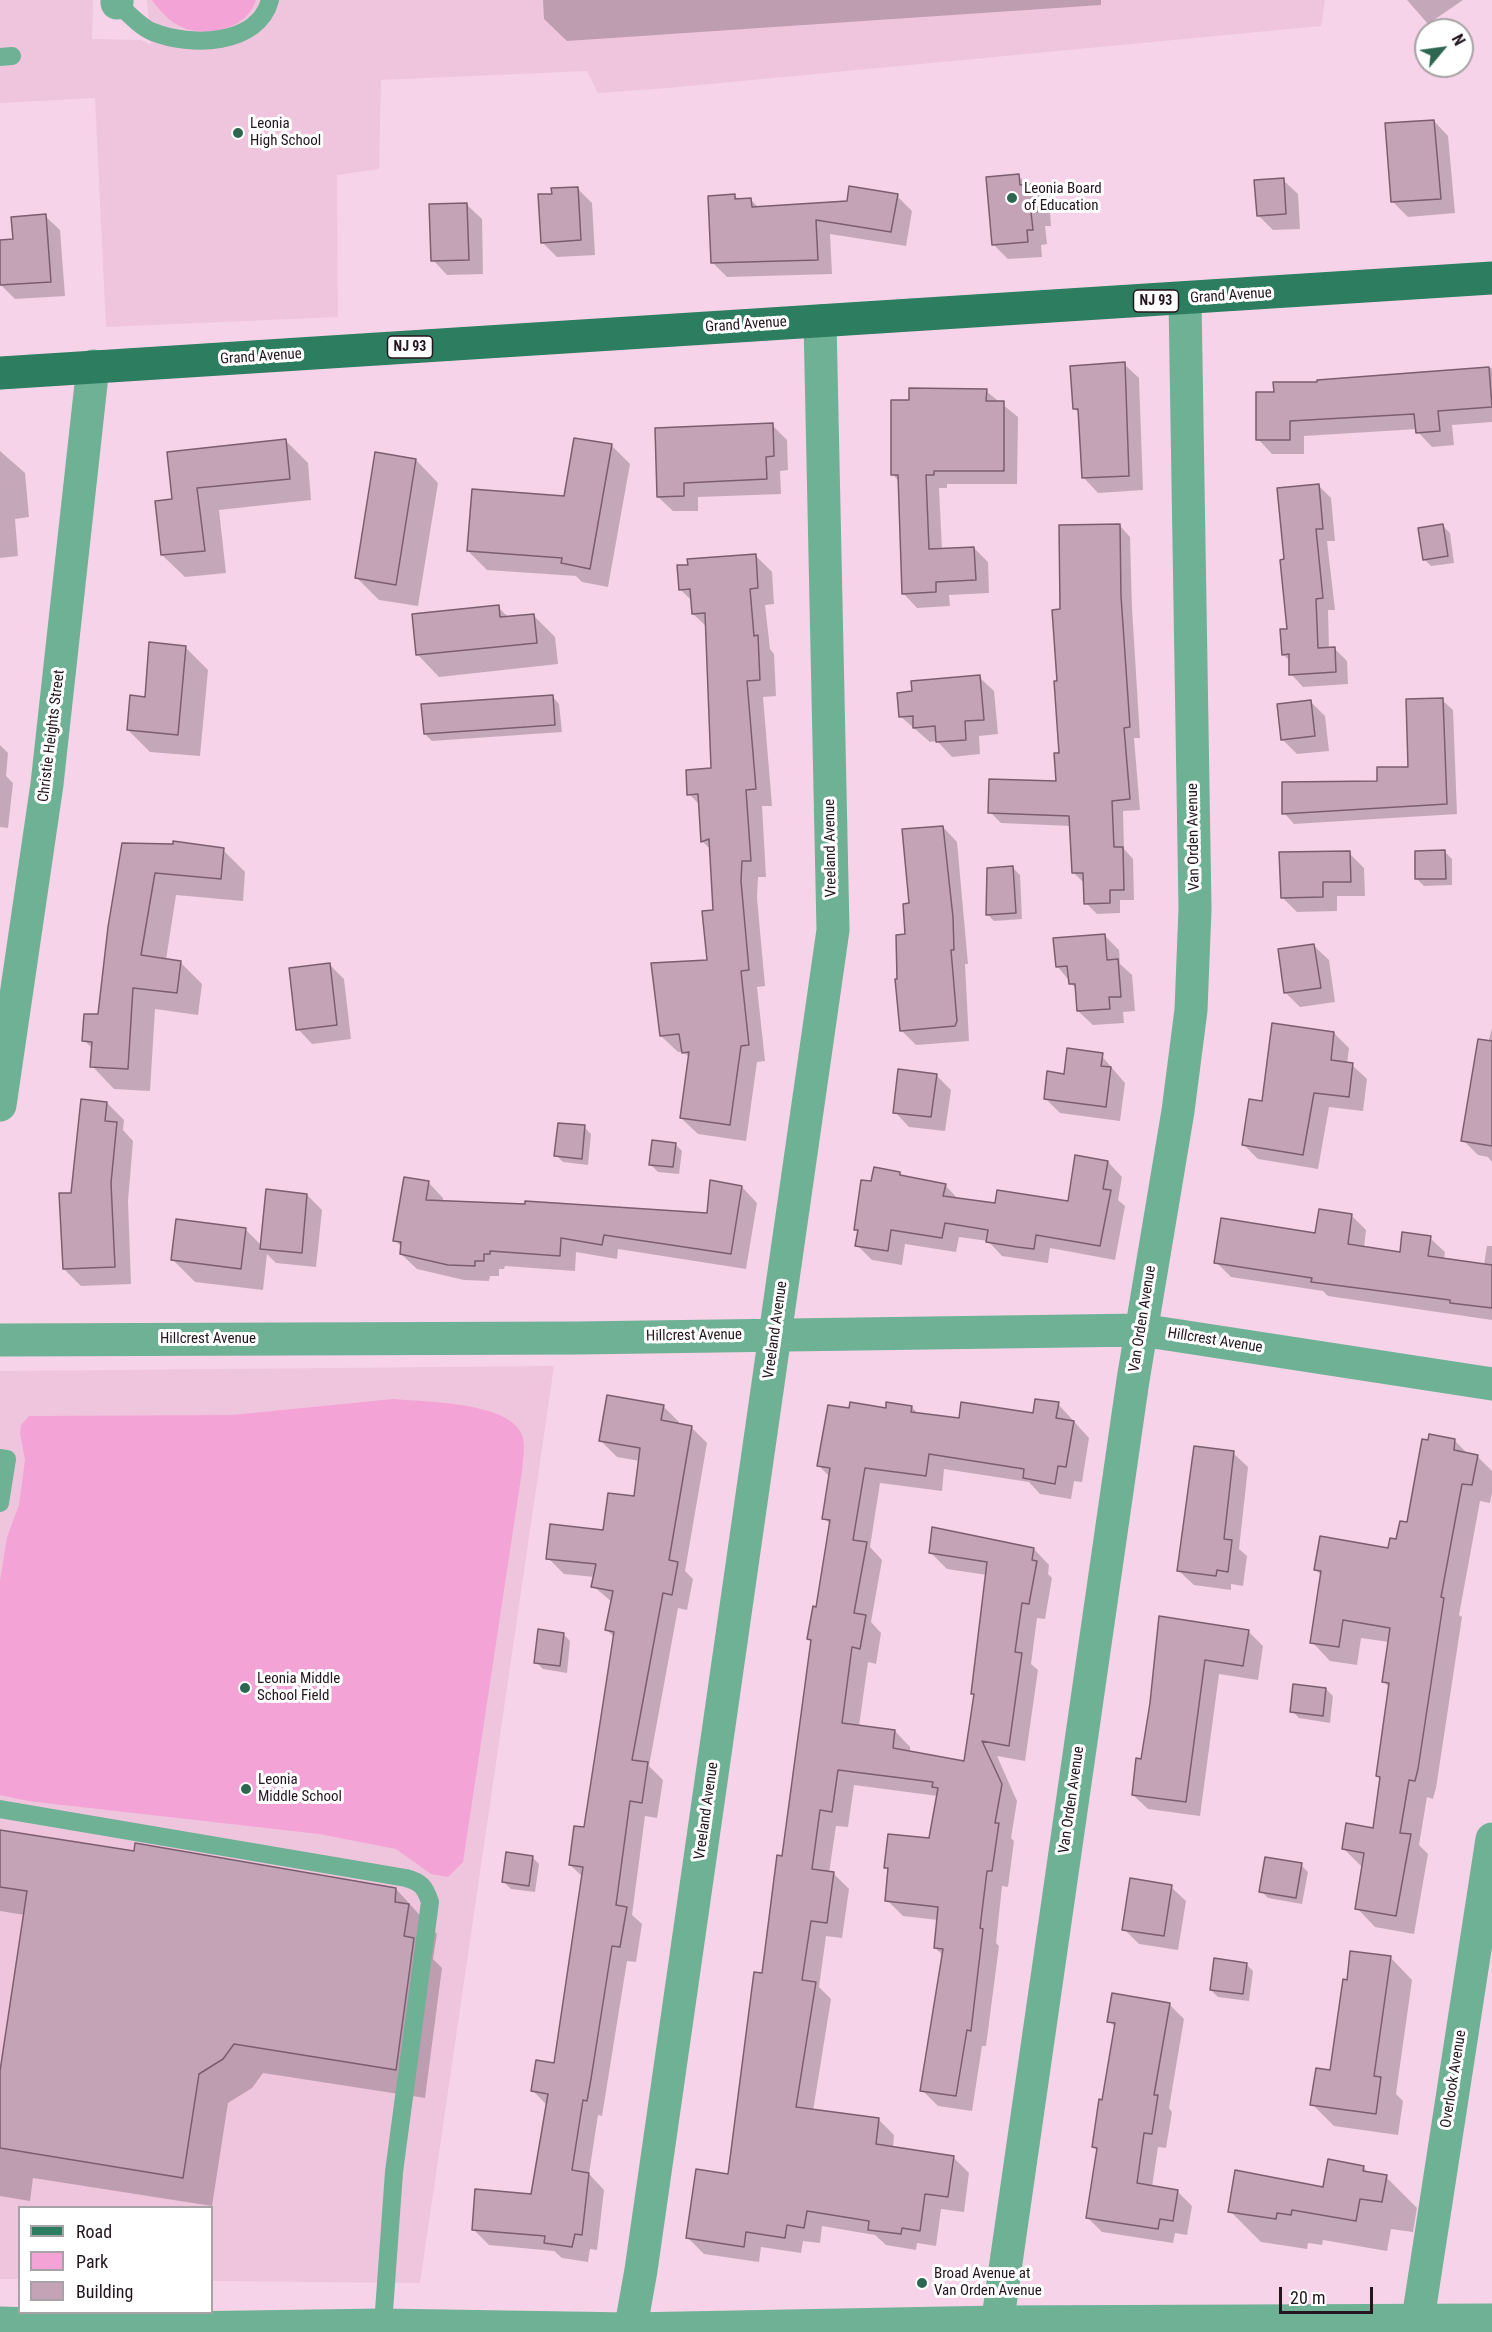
<!DOCTYPE html>
<html>
<head>
<meta charset="utf-8">
<style>
	body { margin:0 }
	#map { position:relative; width:1492px; height:2332px; overflow:hidden; background:#f6d3e8; font-family:"Roboto Condensed",sans-serif }
	canvas { display:block }
	.legend { position:absolute; left:18px; top:2206px; width:195px; height:108px; box-sizing:border-box; background:#fff; border:2px solid #a7a2a5; margin:0; padding:8px 10px; list-style:none; font-size:18px; color:#23161e }
	.legend li { display:flex; align-items:center; gap:12px; height:30px }
	.legend b { width:30px; border:2px solid #a7a2a5 }
	.north { position:absolute; left:1414px; top:18px; width:60px; height:60px; box-sizing:border-box; background:#fff; border:2px solid #a7a2a5; border-radius:50%; rotate:61deg; font-size:16px; font-weight:700; line-height:24px; text-align:center; color:#23161e }
	.north::after { content:''; display:block; margin:auto; width:21px; height:27px; background:#2d6751; clip-path:polygon(50% 0,100% 100%,50% 72%,0 100%) }
	.scale { position:absolute; left:1279px; top:2287px; width:94px; height:27px; box-sizing:border-box; border:3px solid #23161e; border-top:0; padding-left:8px; font-size:18px; line-height:21px; white-space:nowrap; color:#23161e; -webkit-text-stroke:4px #fff; paint-order:stroke }
</style>
</head>
<body>
<div id="map">
<canvas width="1492" height="2332"></canvas>
<ul class="legend">
<li><b style="height:8px;background:#2d7d60"></b>Road</li>
<li><b style="height:16px;background:#f3a3d5"></b>Park</li>
<li><b style="height:16px;background:#c5a3b7"></b>Building</li>
</ul>
<div class="north">N</div>
<div class="scale">20 m</div>
</div>
<script>
const ctx = document.querySelector('canvas').getContext('2d');
ctx.lineJoin = 'round';
function fill(path, color) {
  ctx.fillStyle = color;
  ctx.fill(path, 'evenodd');
}
function stroke(path, color, width, dash) {
  ctx.strokeStyle = color;
  ctx.lineWidth = width;
  ctx.lineCap = dash ? 'butt' : 'round';
  ctx.setLineDash(dash || []);
  ctx.stroke(path);
}
function label(font, color, halo, rows, align = 'center') {
  ctx.font = font + ' "Roboto Condensed",sans-serif';
  ctx.lineWidth = 6;
  ctx.setLineDash([]);
  ctx.textBaseline = 'middle';
  ctx.strokeStyle = halo;
  ctx.fillStyle = color;
  for (const [text, x, y, turn = 0] of rows) {
    ctx.save();
    ctx.translate(x, y);
    ctx.rotate((+turn || 0) * Math.PI / 180);
    ctx.textAlign = isNaN(turn) ? turn : align;
    if (halo) ctx.strokeText(text, 0, 0);
    ctx.fillText(text, 0, 0);
    ctx.restore();
  }
}
fill(new Path2D(`
	M0,0H93L92,39L141,40L151,45L147,0H1325L1321,26L668,88L598,93L587,71L381,80L379,169L337,175L338,317L106,327L95,98L0,103Z
	M554,1366L420,2283L212,2281V2208H20L19,2279H0V1371Z`), '#efc5de');
fill(new Path2D(`
	M152,0H256C248,28 209,38 184,28C169,22 161,12 152,0Z
	M393,1399C423,1402 514,1401 523,1438C525,1448 523,1460 522,1471L463,1862L448,1877L431,1874L396,1849L319,1834L28,1801L0,1795V1581L7,1537L19,1505L25,1460L20,1433L21,1425L29,1416L232,1415Z`), '#f3a3d5');
fill(new Path2D(`
	M543,0H1101V5L567,41L544,19Z
	M1407,0H1463L1428,24Z
	M1434,121L1448,136L1455,213L1408,217L1393,202Z
	M1019,176L1028,186L1034,185L1049,200L1051,226H1045L1047,244L1041,245L1042,257L1008,259L993,244Z
	M1283,180L1298,194L1300,229L1273,230L1258,215Z
	M577,188L592,203L595,255L557,257L542,242L553,195Z
	M735,196L739,200H751L759,208L897,196L912,211L906,246L830,234L832,274L727,277L712,262Z
	M467,205L482,219L483,274L447,275L433,260Z
	M45,216L60,230L65,296L15,299L0,284V242L14,241Z
	M1124,364L1139,378L1143,490L1098,493L1084,478L1080,414L1075,409Z
	M1492,368V422L1452,425L1454,445L1432,447L1418,432L1417,429L1304,436V454H1272L1258,439L1275,394L1319,384V381Z
	M986,391L1018,417L1017,484H947V488H939L942,550L974,548L988,562L989,593L949,595L950,606L917,608L903,593L900,482L892,474L910,402Z
	M772,425L787,440L788,470L780,471L781,494L698,497V511H673L658,497Z
	M286,441L308,463L311,500L219,510L226,573L185,577L162,555L173,500Z
	M611,445L630,464L608,587L582,582L576,576L487,570L468,551L565,498Z
	M0,451L25,473L29,517L15,519L18,556L0,558Z
	M416,460L438,483L418,606L379,600L357,578Z
	M1318,485L1331,498L1335,541H1327L1335,610H1328L1329,649L1334,648L1347,661L1348,684L1303,687L1291,674L1290,661L1283,654L1289,630L1286,561Z
	M1120,526L1130,537L1132,608L1140,738H1134L1140,810L1123,811L1124,849L1133,859L1134,900H1120V913L1097,914L1086,903L1084,883L1073,872L1071,826L1001,823L990,812L1058,782L1061,754L1059,682L1062,611Z
	M1443,526L1450,533L1454,563L1431,566L1424,559Z
	M755,555L772,572L774,604L765,605L770,649L774,654L776,696L763,697L772,806H762L766,877H758L757,898L765,986L757,987L765,1061L757,1062L746,1141L698,1134L681,1118L690,1058L683,1052H678L661,1036L709,961L714,912L711,850L703,842L700,805L689,794L713,769L707,627L693,614L692,601L680,589Z
	M498,607L509,618L533,615L555,637L558,664L439,677L417,654Z
	M185,647L208,670L200,756L150,752L128,730L146,699Z
	M979,677L994,691L998,734L979,736L980,754L952,757L937,741L930,742L900,716Z
	M552,696L559,704L562,732L432,741L425,734Z
	M1442,700L1453,710L1457,814L1294,824L1284,813L1379,783L1410,769Z
	M1311,702L1325,716L1329,751L1297,754L1282,739Z
	M0,745L8,753L6,776L13,783L8,828L0,827Z
	M943,827L957,842L968,964H965L969,1041L916,1045L902,1031L907,936L911,905Z
	M124,844L223,850L245,872L243,901L176,895L166,960L180,962L202,984L198,1015L155,1009L150,1091L114,1089L92,1066L93,1049L84,1040L100,1016Z
	M1445,852L1452,859V885L1424,886L1417,879Z
	M1349,853L1364,868L1365,896H1337V911L1297,912L1282,897Z
	M1013,868L1020,875L1022,919L994,921L987,914Z
	M1105,936L1119,950L1120,964L1132,975L1135,1011L1123,1012L1124,1023L1093,1025L1078,1011L1077,990L1057,966Z
	M1314,946L1329,960L1335,1002L1300,1007L1285,992Z
	M329,964L344,979L351,1039L312,1044L298,1029Z
	M1492,1028V1162L1488,1157L1478,1155L1463,1140Z
	M1334,1033L1349,1048L1347,1064L1352,1065L1367,1079L1363,1111L1329,1107L1318,1169L1258,1159L1243,1144L1263,1103Z
	M1100,1054L1125,1083L1120,1121L1060,1113L1045,1098L1065,1075Z
	M936,1075L951,1090L945,1131L909,1127L895,1112Z
	M107,1103L124,1120L123,1130L133,1141L128,1201L131,1284L81,1286L64,1269L72,1194Z
	M584,1127L591,1134L588,1165L563,1162L556,1155Z
	M675,1144L682,1151L679,1174L658,1172L651,1165Z
	M1108,1162L1122,1177L1118,1200L1125,1206L1115,1260L1050,1248L1048,1263L1002,1256L988,1241L959,1237L956,1252L905,1244L902,1265L872,1260L857,1245L859,1233L855,1229L872,1183L899,1173L904,1178L945,1185L959,1200L996,1205L1069,1203Z
	M428,1182L443,1198V1202L708,1215L742,1187L757,1203L746,1269L618,1249L617,1259L576,1252L575,1271L505,1266L504,1269H499V1276H490L489,1281L464,1280L417,1269L401,1254L402,1248L395,1240Z
	M307,1195L322,1210L316,1267L276,1263L267,1254L263,1290L195,1282L173,1260L245,1229L261,1245Z
	M1351,1215L1366,1230L1364,1248L1401,1253L1430,1238L1445,1252L1444,1259L1484,1265L1487,1246H1492V1320L1328,1296L1323,1291L1231,1277L1216,1262L1317,1235Z
	M1058,1404L1089,1438L1082,1482L1074,1481L1071,1499L1040,1494L1029,1482L944,1469L942,1491L880,1483L870,1547L882,1560L871,1622L881,1633L876,1664L868,1662L859,1726L895,1731L910,1747V1752L965,1762L975,1696L973,1693L987,1575L947,1569L931,1553L1034,1549L1049,1565L1048,1574L1052,1578L1045,1619L1037,1618L1031,1664L1038,1670L1025,1761L997,1756L1017,1801L1011,1838L1014,1841L1008,1887L1002,1886L996,1943L999,1946L986,2046H982L972,2111L938,2106L922,2090L944,1956L935,1948L938,1920L903,1916L887,1900L889,1870L886,1867L930,1840L938,1796L854,1785L848,1827L836,1826L829,1873H833L849,1889L842,1938L826,1936L819,1987L831,1999L813,2111L878,2119L894,2135L893,2148L953,2157L969,2173L964,2212L941,2209L936,2246L917,2243L916,2250L886,2245L875,2235L822,2226L820,2243L803,2241L801,2253L761,2247L759,2262L704,2254L688,2238L729,2175L783,1857L812,1642L809,1639L817,1608L831,1525L824,1518L830,1477L819,1466L850,1410L912,1407L919,1415L960,1420L1034,1414Z
	M663,1406L679,1422V1425L691,1427L707,1443L685,1571L693,1579L687,1610L678,1608L649,1766L663,1780L657,1818L645,1816L632,1915L642,1924L636,1962L627,1961L602,2116L598,2115L589,2174L604,2190L597,2250L590,2249L588,2262L562,2258L554,2251L489,2245L473,2229L532,2195L547,2105L533,2091L555,2065L583,1877L570,1865L585,1829L614,1637L607,1630L612,1602L593,1586L595,1577L564,1574L548,1558L604,1532L635,1498L640,1461L617,1457L601,1441Z
	M1455,1441L1468,1454L1477,1456L1492,1471V1492L1490,1503L1480,1501L1459,1615L1462,1617L1436,1788L1433,1799L1427,1797L1419,1845L1428,1854L1414,1934L1375,1927L1357,1908L1362,1867L1343,1848L1374,1830L1381,1779L1378,1776L1390,1688L1383,1681L1389,1642L1361,1638L1357,1665L1330,1661L1312,1642L1322,1576L1315,1569L1389,1550L1408,1524Z
	M1233,1453L1248,1467L1239,1549L1247,1556L1243,1586L1231,1584V1590L1194,1585L1179,1571Z
	M1161,1617L1248,1631L1263,1646L1258,1680L1219,1674L1200,1816L1148,1809L1133,1795L1142,1760L1151,1703Z
	M563,1634L570,1641L567,1673L543,1669L536,1662Z
	M1326,1689L1333,1696L1330,1723L1299,1718L1292,1711Z
	M0,1832L396,1889L437,1934L433,1959L442,1968L425,2098L263,2073L252,2088L228,2103L212,2206L33,2178L30,2201L0,2196V2078L25,1915L0,1911Z
	M532,1857L539,1864L535,1892L511,1889L504,1882Z
	M1301,1865L1308,1872L1302,1904L1268,1898L1261,1891Z
	M1171,1887L1186,1901L1178,1950L1139,1944L1124,1929Z
	M1390,1957L1412,1980L1396,2094L1403,2101L1398,2135L1334,2126L1312,2104L1331,2071L1348,1981Z
	M1246,1964L1253,1971L1249,2001L1218,1997L1211,1990Z
	M1169,2004L1184,2019L1169,2108L1172,2112L1166,2148L1158,2147L1152,2187L1177,2191L1192,2206L1187,2235L1175,2233L1173,2243L1102,2232L1087,2217L1098,2151L1093,2147L1116,2028L1109,2021Z
	M1363,2167L1370,2174L1386,2177L1417,2208L1413,2232L1391,2229L1387,2251L1323,2240L1322,2245L1308,2243L1307,2249L1261,2242L1230,2211L1324,2188Z`), '#0003');
const building = new Path2D(`
	M1434,120L1441,199L1391,202L1385,123Z
	M1019,174L1020,185L1034,184L1037,212H1031L1033,230H1027L1028,242L992,245L986,177Z
	M1284,178L1286,214L1257,216L1254,180Z
	M849,186L898,194L891,232L816,220L818,260L711,263L708,196L735,194V199L751,198L752,207L847,201Z
	M578,187L581,240L541,243L538,194H552L551,188Z
	M467,203L469,260L431,261L429,204Z
	M46,214L51,282L0,285V240L13,239L11,217Z
	M1125,362L1129,476L1082,478L1078,409H1073L1070,366Z
	M1489,367L1492,407L1438,411L1440,431L1416,433L1414,414L1290,421V440H1256V392H1274L1273,382H1317V380Z
	M909,388L987,389L986,401H1004V471H934V475H926L929,549L974,547L976,580L936,582V592L902,594L898,475H891V400H909Z
	M773,423L774,456L766,457L767,479L684,483V496L657,497L655,428Z
	M574,438L612,444L590,569L561,563L562,558L467,551L472,489L564,496Z
	M286,439L290,479L197,488L205,551L161,555L155,501L172,499L167,452Z
	M375,452L416,459L396,585L355,578Z
	M1319,484L1323,529H1316L1323,598L1316,599L1318,648L1335,647L1336,672L1289,675V654L1282,655L1280,629H1287L1280,560L1284,559L1277,488Z
	M1120,524L1121,596L1130,727L1124,728L1130,799L1112,801L1114,847H1123L1124,890H1110V903L1084,904L1083,873H1072L1069,816L988,813L989,779L1056,781L1054,753H1059L1054,681H1057L1052,610L1060,609L1059,525Z
	M1443,524L1448,556L1423,560L1418,528Z
	M756,554L758,588L750,589L754,636L758,635L760,680L747,681L756,789L746,790L751,861H742L741,881L749,970L741,971L749,1045L741,1046L730,1125L680,1118L689,1052L682,1053L679,1034L660,1036L651,963L707,960L702,911L713,910L709,839L701,842L698,794L687,795L686,770L711,768L705,613L692,614L690,589L679,590L677,565H688L687,559Z
	M499,605L500,617L534,614L537,643L416,655L412,614Z
	M149,642L186,646L178,735L127,730L130,695L145,697Z
	M980,675L984,720L965,721L966,740L936,742L935,726L913,728V716L899,717L897,693L912,691L911,681Z
	M553,695L555,725L424,734L421,704Z
	M1443,698L1447,804L1282,814V782L1377,781V767H1408L1406,699Z
	M1311,700L1315,736L1281,740L1277,704Z
	M943,826L953,917L954,950H951L957,1021L955,1026L900,1031L895,979H897L896,935L905,934L903,904L909,903L902,829Z
	M173,841L224,848L221,879L155,873L141,955L181,961L177,993L133,988L128,1069L90,1067L92,1042L82,1041L84,1014H98L108,927L122,843L173,844Z
	M1445,850L1446,879H1415V851Z
	M1350,851L1351,882H1323V897L1281,898L1279,852Z
	M1013,866L1016,913L986,915L987,868Z
	M1105,934L1107,960L1118,959L1121,997H1109L1110,1009L1077,1011L1075,984H1069L1067,966L1056,967L1053,938Z
	M1314,944L1321,988L1284,993L1278,949Z
	M330,963L337,1025L296,1030L289,968Z
	M1272,1023L1334,1032L1331,1060L1353,1063L1349,1097L1314,1093L1303,1155L1242,1145L1249,1099L1262,1101Z
	M1478,1039L1492,1041V1146L1461,1141Z
	M1067,1048L1103,1053L1101,1066L1111,1067L1106,1107L1044,1099L1047,1071L1064,1074Z
	M898,1069L937,1074L931,1117L893,1113Z
	M81,1099L107,1102L105,1121L117,1122L111,1183L115,1267L63,1269L59,1193H71Z
	M558,1123L585,1125L582,1159L554,1156Z
	M652,1140L676,1143L673,1167L649,1165Z
	M1075,1155L1108,1161L1103,1189L1111,1190L1100,1246L1036,1235L1034,1249L1017,1247L986,1242L988,1230L945,1223L942,1238L891,1230L888,1251L855,1246L858,1230H854L861,1180L871,1181L874,1167L900,1172V1175L946,1184L943,1196L995,1203L997,1190L1068,1201Z
	M404,1177L429,1181L426,1200L525,1204V1201L707,1213L710,1180L742,1186L731,1254L604,1235L602,1245L561,1238L560,1256L490,1251V1254H484V1261H475V1266L448,1265L400,1254L401,1242L393,1241Z
	M266,1189L307,1194L302,1253L260,1249Z
	M1319,1209L1352,1214L1348,1244L1400,1252L1402,1232L1431,1236L1428,1256L1492,1265V1308L1450,1303V1300L1311,1282L1312,1278L1214,1263L1221,1218L1315,1233Z
	M176,1219L246,1228L241,1269L171,1260Z
	M607,1395L664,1405L661,1420L692,1426L669,1560L678,1562L672,1595L663,1593L632,1760L648,1762L642,1803L630,1801L616,1905L627,1907L620,1947L612,1946L591,2079L587,2101L583,2100L572,2170L589,2173L582,2235L575,2234L572,2247L544,2243L545,2236L472,2230L475,2189L531,2194L548,2094L531,2091L536,2060L554,2063L583,1867L569,1865L574,1826L584,1827L614,1632L605,1630L613,1591L591,1587L596,1564L546,1559L550,1524L603,1530L608,1493L634,1496L640,1448L599,1441Z
	M1035,1399L1059,1402L1056,1418L1074,1421L1066,1467L1058,1466L1055,1484L1023,1478L1024,1469L929,1454L926,1476L865,1468L853,1540L867,1542L854,1613L866,1615L860,1649L852,1647L842,1723L895,1730L893,1748L964,1761L974,1694H971L987,1562L929,1553L932,1527L1034,1548L1032,1560L1037,1561L1029,1604L1022,1603L1015,1652L1022,1653L1009,1746L982,1741L1002,1784L995,1823H999L992,1871H987L980,1928L983,1929L971,2031L967,2030L956,2096L920,2091L943,1949L934,1948L938,1907L885,1901L888,1868H884L888,1834L929,1838L938,1788L932,1787L933,1782L838,1770L832,1812L820,1810L812,1869L834,1872L827,1923L811,1921L802,1980L816,1982L796,2107L879,2118L876,2144L954,2156L948,2197L925,2194L920,2231L902,2228L901,2234L868,2230L869,2221L807,2211L804,2228L787,2225L785,2238L746,2232L744,2247L686,2238L696,2169L728,2174L754,1972L762,1973L777,1855L782,1856L811,1640L807,1639L813,1606L816,1607L830,1520L822,1519L830,1468L817,1466L828,1405L849,1408L850,1402L886,1408V1402L912,1406L911,1412L959,1418L961,1402L1033,1413Z
	M1429,1434L1455,1439L1454,1450L1478,1455L1472,1485L1462,1484L1441,1597L1444,1598L1418,1769L1415,1781L1409,1780L1400,1833L1411,1834L1396,1916L1355,1909L1364,1853L1342,1849L1346,1823L1373,1828L1380,1777L1376,1776L1389,1683L1382,1682L1390,1628L1343,1620L1339,1647L1310,1643L1321,1571L1314,1570L1320,1536L1388,1548L1390,1538L1396,1539L1400,1521L1407,1522L1422,1439L1428,1440Z
	M1194,1446L1234,1451L1224,1539L1232,1540L1228,1572L1217,1570L1216,1576L1177,1571Z
	M1159,1616L1249,1630L1243,1666L1205,1660L1186,1802L1132,1795L1136,1758L1141,1759L1150,1703Z
	M538,1629L564,1633L560,1666L534,1663Z
	M1293,1684L1326,1688L1323,1716L1290,1712Z
	M0,1830L134,1851L135,1843L396,1888L395,1902L409,1904L404,1936L414,1938L396,2070L234,2044L223,2059L199,2074L183,2178L0,2148V2071L27,1891L0,1887Z
	M506,1852L533,1856L529,1886L502,1882Z
	M1265,1857L1302,1863L1296,1898L1259,1892Z
	M1130,1878L1172,1885L1164,1936L1122,1930Z
	M1350,1951L1391,1956L1374,2076L1381,2077L1376,2114L1310,2105L1316,2068L1330,2070L1343,1979L1347,1980Z
	M1214,1958L1247,1963L1243,1994L1210,1990Z
	M1112,1993L1170,2003L1154,2095H1158L1152,2134L1144,2133L1137,2183L1178,2190L1173,2221L1160,2219L1158,2229L1086,2218L1097,2148L1092,2147L1099,2099L1102,2100L1115,2023L1107,2022Z
	M1328,2159L1364,2166L1363,2171L1387,2175L1382,2202L1360,2199L1356,2221L1292,2210L1291,2215L1277,2213L1276,2219L1228,2212L1235,2170L1323,2187Z`);
fill(building, '#c5a3b7');
stroke(building, '#7b5d6f', 1.5);
stroke(new Path2D(`
	M117,3C127,12 140,27 153,32C190,47 258,46 270,0
	M0,57L12,56
	M0,1458L7,1459L0,1503
	M0,1809L406,1878C421,1882 425,1887 430,1902L394,2172L383,2325`), '#6eb195', 18);
stroke(new Path2D(`
	M117,3V0
	M0,1105L47,784L93,366
	M0,1340L577,1338L1141,1330L1492,1384
	M1418,2319L1492,1839
	M630,2332L641,2270L833,930L820,321
	M996,2332L1133,1380L1178,1111L1191,1010L1195,909L1185,300`), '#6eb195', 33);
stroke(new Path2D(`
	M0,2323L177,2328L383,2325L630,2329L998,2322L1492,2320`), '#6eb195', 33);
stroke(new Path2D(`
	M0,373L1492,278`), '#2d7d60', 33);
for (const [x, y, r, color] of [
	[238,133,6,"#2d6751"],
	[1012,198,6,"#2d6751"],
	[245,1688,6,"#2d6751"],
	[246,1789,6,"#2d6751"],
	[922,2283,6,"#2d6751"]
]) {
  const dot = new Path2D();
  dot.arc(x, y, r, 0, 2 * Math.PI);
  ctx.fillStyle = color;
  ctx.fill(dot);
  stroke(dot, '#fff', 2);
}
for (const [x, y, w] of [
	[1156,301,45],
	[410,347,45]
]) {
  const box = new Path2D();
  box.roundRect(x - w / 2, y - 11, w, 22, 4.5);
  ctx.fillStyle = '#fff';
  ctx.fill(box);
  stroke(box, '#23161e', 1.5);
}
label('bold 14px', '#23161e', null, [
	["NJ 93",1156,301],
	["NJ 93",410,347]
]);
label('15px', '#23161e', '#fff', [
	["Leonia",250,124],
	["High School",250,141],
	["Leonia Board",1024,189],
	["of Education",1024,206],
	["Leonia Middle",257,1679],
	["School Field",257,1696],
	["Leonia",258,1780],
	["Middle School",258,1797],
	["Broad Avenue at",934,2274],
	["Van Orden Avenue",934,2291]
], 'left');
label('15px', '#23161e', '#fff', [
	["Grand Avenue",1231,296,-4],
	["Grand Avenue",746,325,-4],
	["Grand Avenue",261,357,-4],
	["Christie Heights Street",52,736,-83],
	["Van Orden Avenue",1194,837,-91],
	["Vreeland Avenue",831,848,-91],
	["Van Orden Avenue",1143,1319,-81],
	["Vreeland Avenue",776,1330,-82],
	["Hillcrest Avenue",694,1336,-1],
	["Hillcrest Avenue",208,1339],
	["Hillcrest Avenue",1215,1341,9],
	["Van Orden Avenue",1072,1800,-82],
	["Vreeland Avenue",707,1811,-82],
	["Overlook Avenue",1454,2079,-81]
]);
</script>
</body>
</html>
